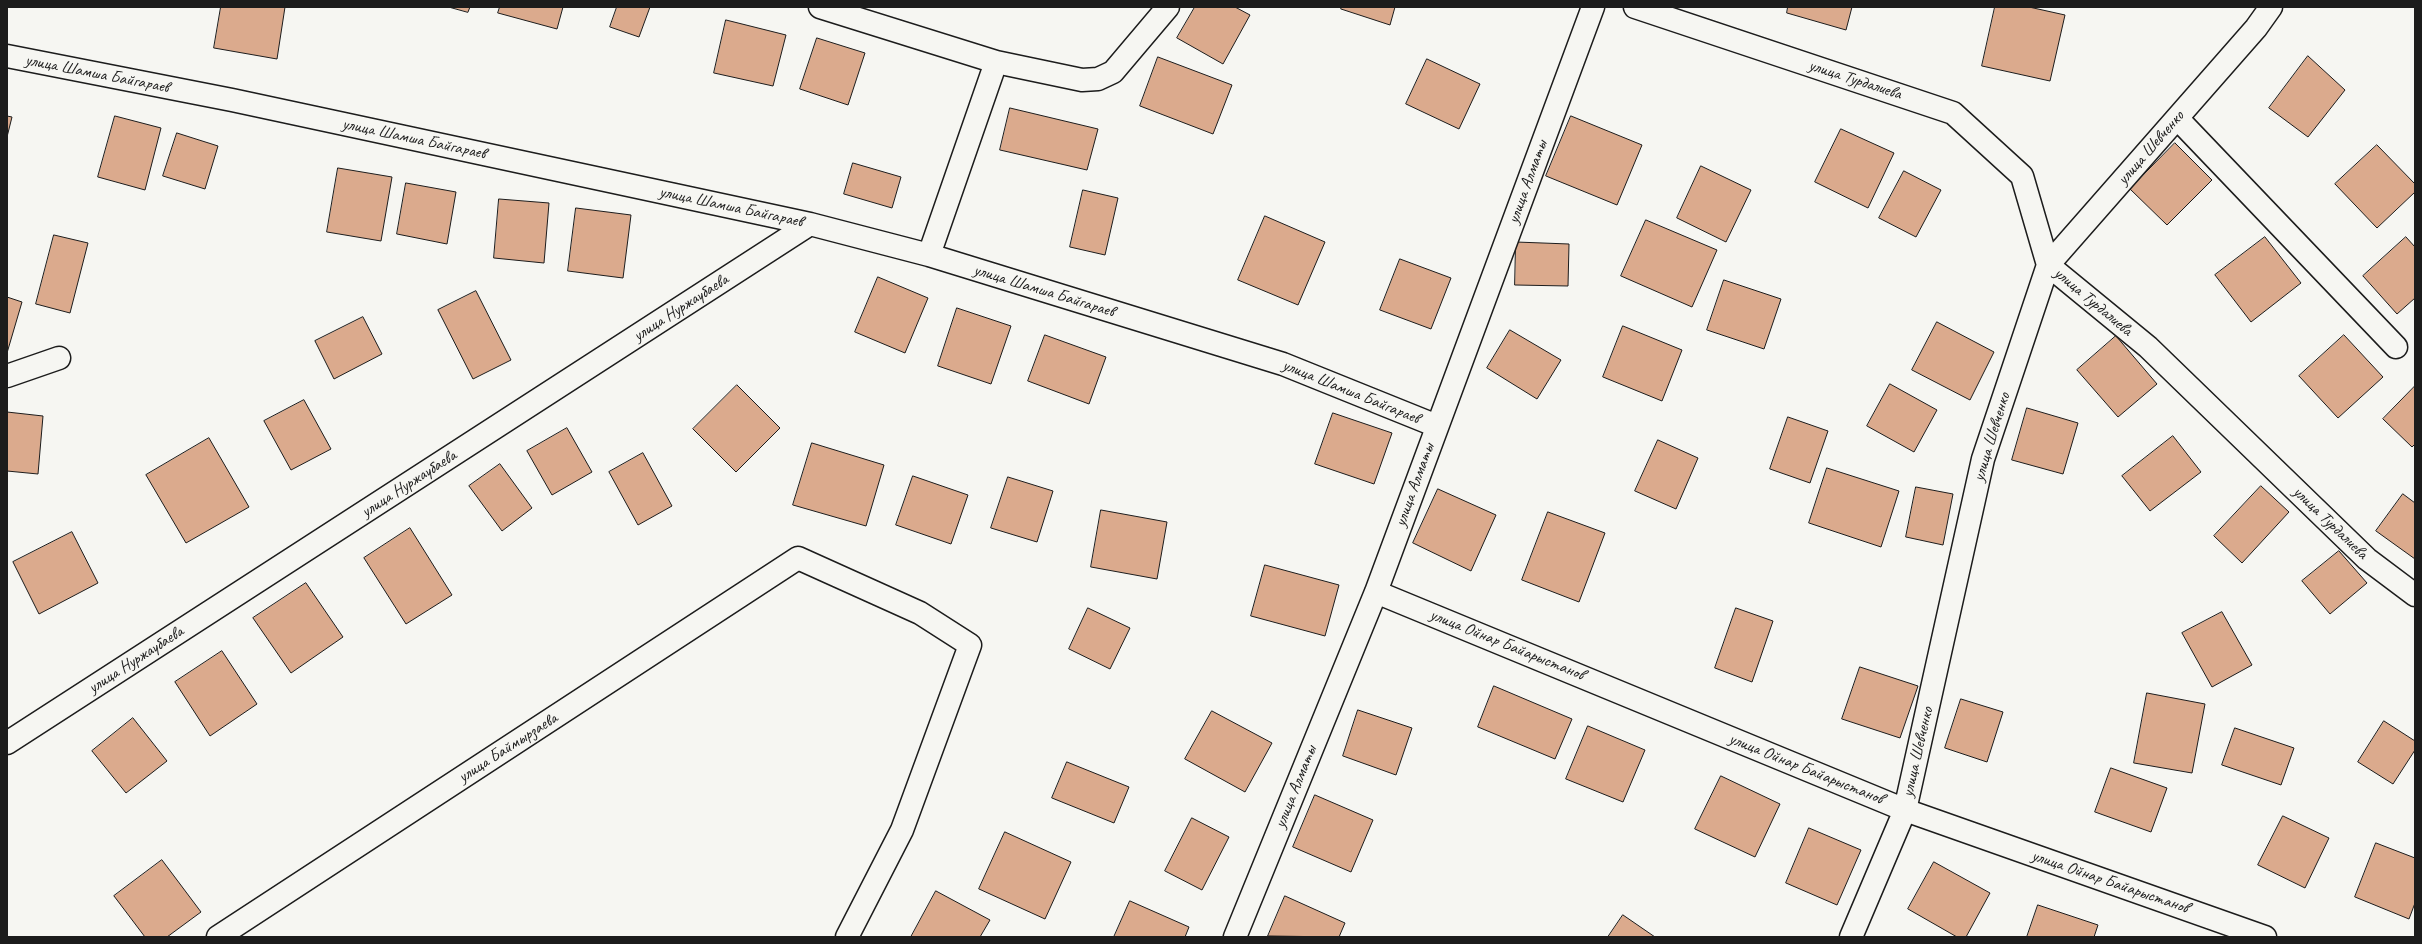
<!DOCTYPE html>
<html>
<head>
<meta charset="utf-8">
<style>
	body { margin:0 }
	#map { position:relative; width:2422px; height:944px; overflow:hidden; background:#f6f6f2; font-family:Caveat,sans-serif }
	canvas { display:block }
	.frame { position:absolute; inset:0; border:8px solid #1c1c1c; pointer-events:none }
</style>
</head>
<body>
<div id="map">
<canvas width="2422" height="944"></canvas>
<div class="frame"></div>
</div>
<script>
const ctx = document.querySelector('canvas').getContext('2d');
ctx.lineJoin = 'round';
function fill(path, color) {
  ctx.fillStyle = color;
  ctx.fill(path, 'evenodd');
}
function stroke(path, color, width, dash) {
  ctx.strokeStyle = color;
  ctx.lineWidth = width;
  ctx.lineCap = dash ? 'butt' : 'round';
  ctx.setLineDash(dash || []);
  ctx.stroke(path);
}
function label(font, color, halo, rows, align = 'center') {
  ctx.font = font + ' Caveat,sans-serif';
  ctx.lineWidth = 3;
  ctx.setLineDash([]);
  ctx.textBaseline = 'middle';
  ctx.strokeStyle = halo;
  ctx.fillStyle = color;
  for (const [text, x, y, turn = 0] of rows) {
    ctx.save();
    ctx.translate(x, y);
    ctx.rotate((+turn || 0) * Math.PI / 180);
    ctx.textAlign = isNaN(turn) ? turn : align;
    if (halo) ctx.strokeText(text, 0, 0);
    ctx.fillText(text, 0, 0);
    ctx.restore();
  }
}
const building = new Path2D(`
	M221,7H285L277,59L214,48Z
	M449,7H470L468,12Z
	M500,7H563L557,29L498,13Z
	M617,7H650L639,37L610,27Z
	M1195,7H1235L1250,15L1223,64L1177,38Z
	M1342,7H1395L1390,25L1341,9Z
	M1788,7H1852L1846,30L1787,13Z
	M1995,7H2029L2065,15L2050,81L1982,66Z
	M726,20L786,35L773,86L714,73Z
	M817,38L865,53L848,105L800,89Z
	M2308,56L2345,90L2308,137L2269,108Z
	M1158,57L1232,85L1213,134L1140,106Z
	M1427,59L1480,84L1459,129L1406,104Z
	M1010,108L1098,129L1087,170L1000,150Z
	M7,116L12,117L7,137Z
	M115,116L161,128L145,190L98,177Z
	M1571,116L1642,145L1617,205L1546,176Z
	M1841,129L1894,153L1868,208L1815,182Z
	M177,133L218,146L205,189L163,176Z
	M2175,143L2212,180L2167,225L2130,189Z
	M2377,145L2415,184V192L2377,228L2335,184Z
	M853,163L901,177L892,208L844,194Z
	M1701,166L1751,190L1726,242L1677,218Z
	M338,168L392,177L381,241L327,232Z
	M1904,171L1941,190L1916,237L1879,218Z
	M406,183L456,192L447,244L397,234Z
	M1083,190L1118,198L1105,255L1070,247Z
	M499,199L549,203L544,263L494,258Z
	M576,208L631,215L623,278L568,271Z
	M1265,216L1325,242L1298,305L1238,280Z
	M1646,220L1717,250L1692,307L1621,276Z
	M54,235L88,243L70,313L36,304Z
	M2265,237L2301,283L2251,322L2215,275Z
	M2406,237L2415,247V298L2397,314L2363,276Z
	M1516,242L1569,244L1568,286L1515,285Z
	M1400,259L1451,278L1431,329L1380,310Z
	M878,277L928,298L905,353L855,332Z
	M1724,280L1781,299L1764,349L1707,330Z
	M476,291L511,360L473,379L438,310Z
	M7,297L22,302L7,353Z
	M957,308L1011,326L991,384L938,366Z
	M363,317L382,354L334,379L315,341Z
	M1937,322L1994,352L1970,400L1912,370Z
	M1623,326L1682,350L1662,401L1603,377Z
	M1510,330L1561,360L1537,399L1487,368Z
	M1045,335L1106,357L1089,404L1028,381Z
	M2344,335L2383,377L2338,418L2299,376Z
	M2116,336L2157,384L2118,417L2077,370Z
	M1890,384L1937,410L1914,452L1867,426Z
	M737,385L780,428L736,472L693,429Z
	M2415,386V444L2412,447L2383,419Z
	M304,400L331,449L291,470L264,421Z
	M2027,408L2078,423L2063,474L2012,460Z
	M7,412L43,416L38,474L7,471Z
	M1333,413L1392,433L1374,484L1315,464Z
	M1788,417L1828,431L1810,483L1770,469Z
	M567,428L592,472L552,495L527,451Z
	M2173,436L2201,472L2150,511L2122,476Z
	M209,438L249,507L186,543L146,475Z
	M1658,440L1698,458L1676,509L1635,491Z
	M812,443L884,465L866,526L793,505Z
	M643,453L672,506L638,525L609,472Z
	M500,464L532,508L502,531L469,486Z
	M1827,468L1899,491L1881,547L1809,523Z
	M913,476L968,495L951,544L896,525Z
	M1008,477L1053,491L1037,542L991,528Z
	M2261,486L2289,512L2242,563L2214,536Z
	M1916,487L1953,494L1943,545L1906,537Z
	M1438,489L1496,515L1471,571L1413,543Z
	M2403,494L2415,503V559L2376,531Z
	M1101,510L1167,522L1157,579L1091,567Z
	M1548,512L1605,533L1579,602L1522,580Z
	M410,528L452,595L406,624L364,558Z
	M72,532L98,583L39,614L13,562Z
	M2339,551L2367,583L2330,614L2302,581Z
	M1265,565L1339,585L1325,636L1251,616Z
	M306,583L343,637L291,673L253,618Z
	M1088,608L1130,628L1110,669L1069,649Z
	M1736,608L1773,621L1752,682L1715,668Z
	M2222,612L2252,665L2212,687L2182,633Z
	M222,651L257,704L210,736L175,682Z
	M1860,667L1918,686L1900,738L1842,719Z
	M1494,686L1572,719L1555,759L1478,727Z
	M2147,693L2205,704L2192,773L2134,763Z
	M1961,699L2003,712L1987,762L1945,748Z
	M1358,710L1412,728L1396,775L1343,756Z
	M1212,711L1272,743L1245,792L1185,759Z
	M133,718L167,761L126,793L92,751Z
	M2384,721L2415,741V750L2393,784L2358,762Z
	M1588,726L1645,750L1623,802L1566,779Z
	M2235,728L2294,748L2281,785L2222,765Z
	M1067,762L1129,787L1114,823L1052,798Z
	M2111,768L2167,788L2151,832L2095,812Z
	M1721,776L1780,804L1755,857L1695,829Z
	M1315,795L1373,820L1351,872L1293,847Z
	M2283,816L2329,838L2305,888L2258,865Z
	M1192,818L1229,837L1202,890L1165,871Z
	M1809,828L1861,850L1837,905L1786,883Z
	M1005,832L1071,862L1045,919L979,889Z
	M2376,843L2415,858V903L2409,919L2355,897Z
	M162,860L201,912L167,937H145L114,896Z
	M1934,862L1990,893L1966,937H1957L1908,909Z
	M936,891L990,920L980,937H911Z
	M1285,896L1345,923L1339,937L1268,936Z
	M1130,901L1189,927L1185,937H1114Z
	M2038,905L2098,925L2094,937H2027Z
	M1623,915L1655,937H1608Z`);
fill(building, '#dbaa8d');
stroke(building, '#1c1c1c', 1);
const minor = new Path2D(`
	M820,7L996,62
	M1635,7L1953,113L2022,176L2048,265L2148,347L2367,559L2415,595
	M7,56L232,100L810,224L929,255L1283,364L1437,426
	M2177,118L2396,347
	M929,255L996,62L1082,80L1098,79L1113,72L1168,7
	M7,376L59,358
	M1376,592L1905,810L2265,937
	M7,743L810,224
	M218,937L798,558L920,613L970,645L902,830L847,937
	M1235,937L1376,592L1593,7
	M1851,937L1905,810L1983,459L2048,265L2256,28L2271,7`);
stroke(minor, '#1c1c1c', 25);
stroke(minor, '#f6f6f2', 22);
label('17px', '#1c1c1c', '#f6f6f2', [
	["улица Шамша Байгараев",97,74,11],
	["улица Турдалиева",1855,80,18],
	["улица Шамша Байгараев",414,139,12],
	["улица Шевченко",2151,148,-49],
	["улица Алматы",1528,182,-70],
	["улица Шамша Байгараев",731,207,12],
	["улица Шамша Байгараев",1044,291,17],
	["улица Турдалиева",2093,302,40],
	["улица Нуржаубаева",681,308,-33],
	["улица Шамша Байгараев",1351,392,22],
	["улица Шевченко",1992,437,-73],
	["улица Нуржаубаева",409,484,-33],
	["улица Алматы",1415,485,-70],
	["улица Турдалиева",2330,523,44],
	["улица Ойнар Байарыстанов",1507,645,22],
	["улица Нуржаубаева",136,660,-33],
	["улица Баймырзаева",508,748,-33],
	["улица Шевченко",1918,752,-77],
	["улица Ойнар Байарыстанов",1806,769,22],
	["улица Алматы",1296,787,-68],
	["улица Ойнар Байарыстанов",2110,882,19]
]);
</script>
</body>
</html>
